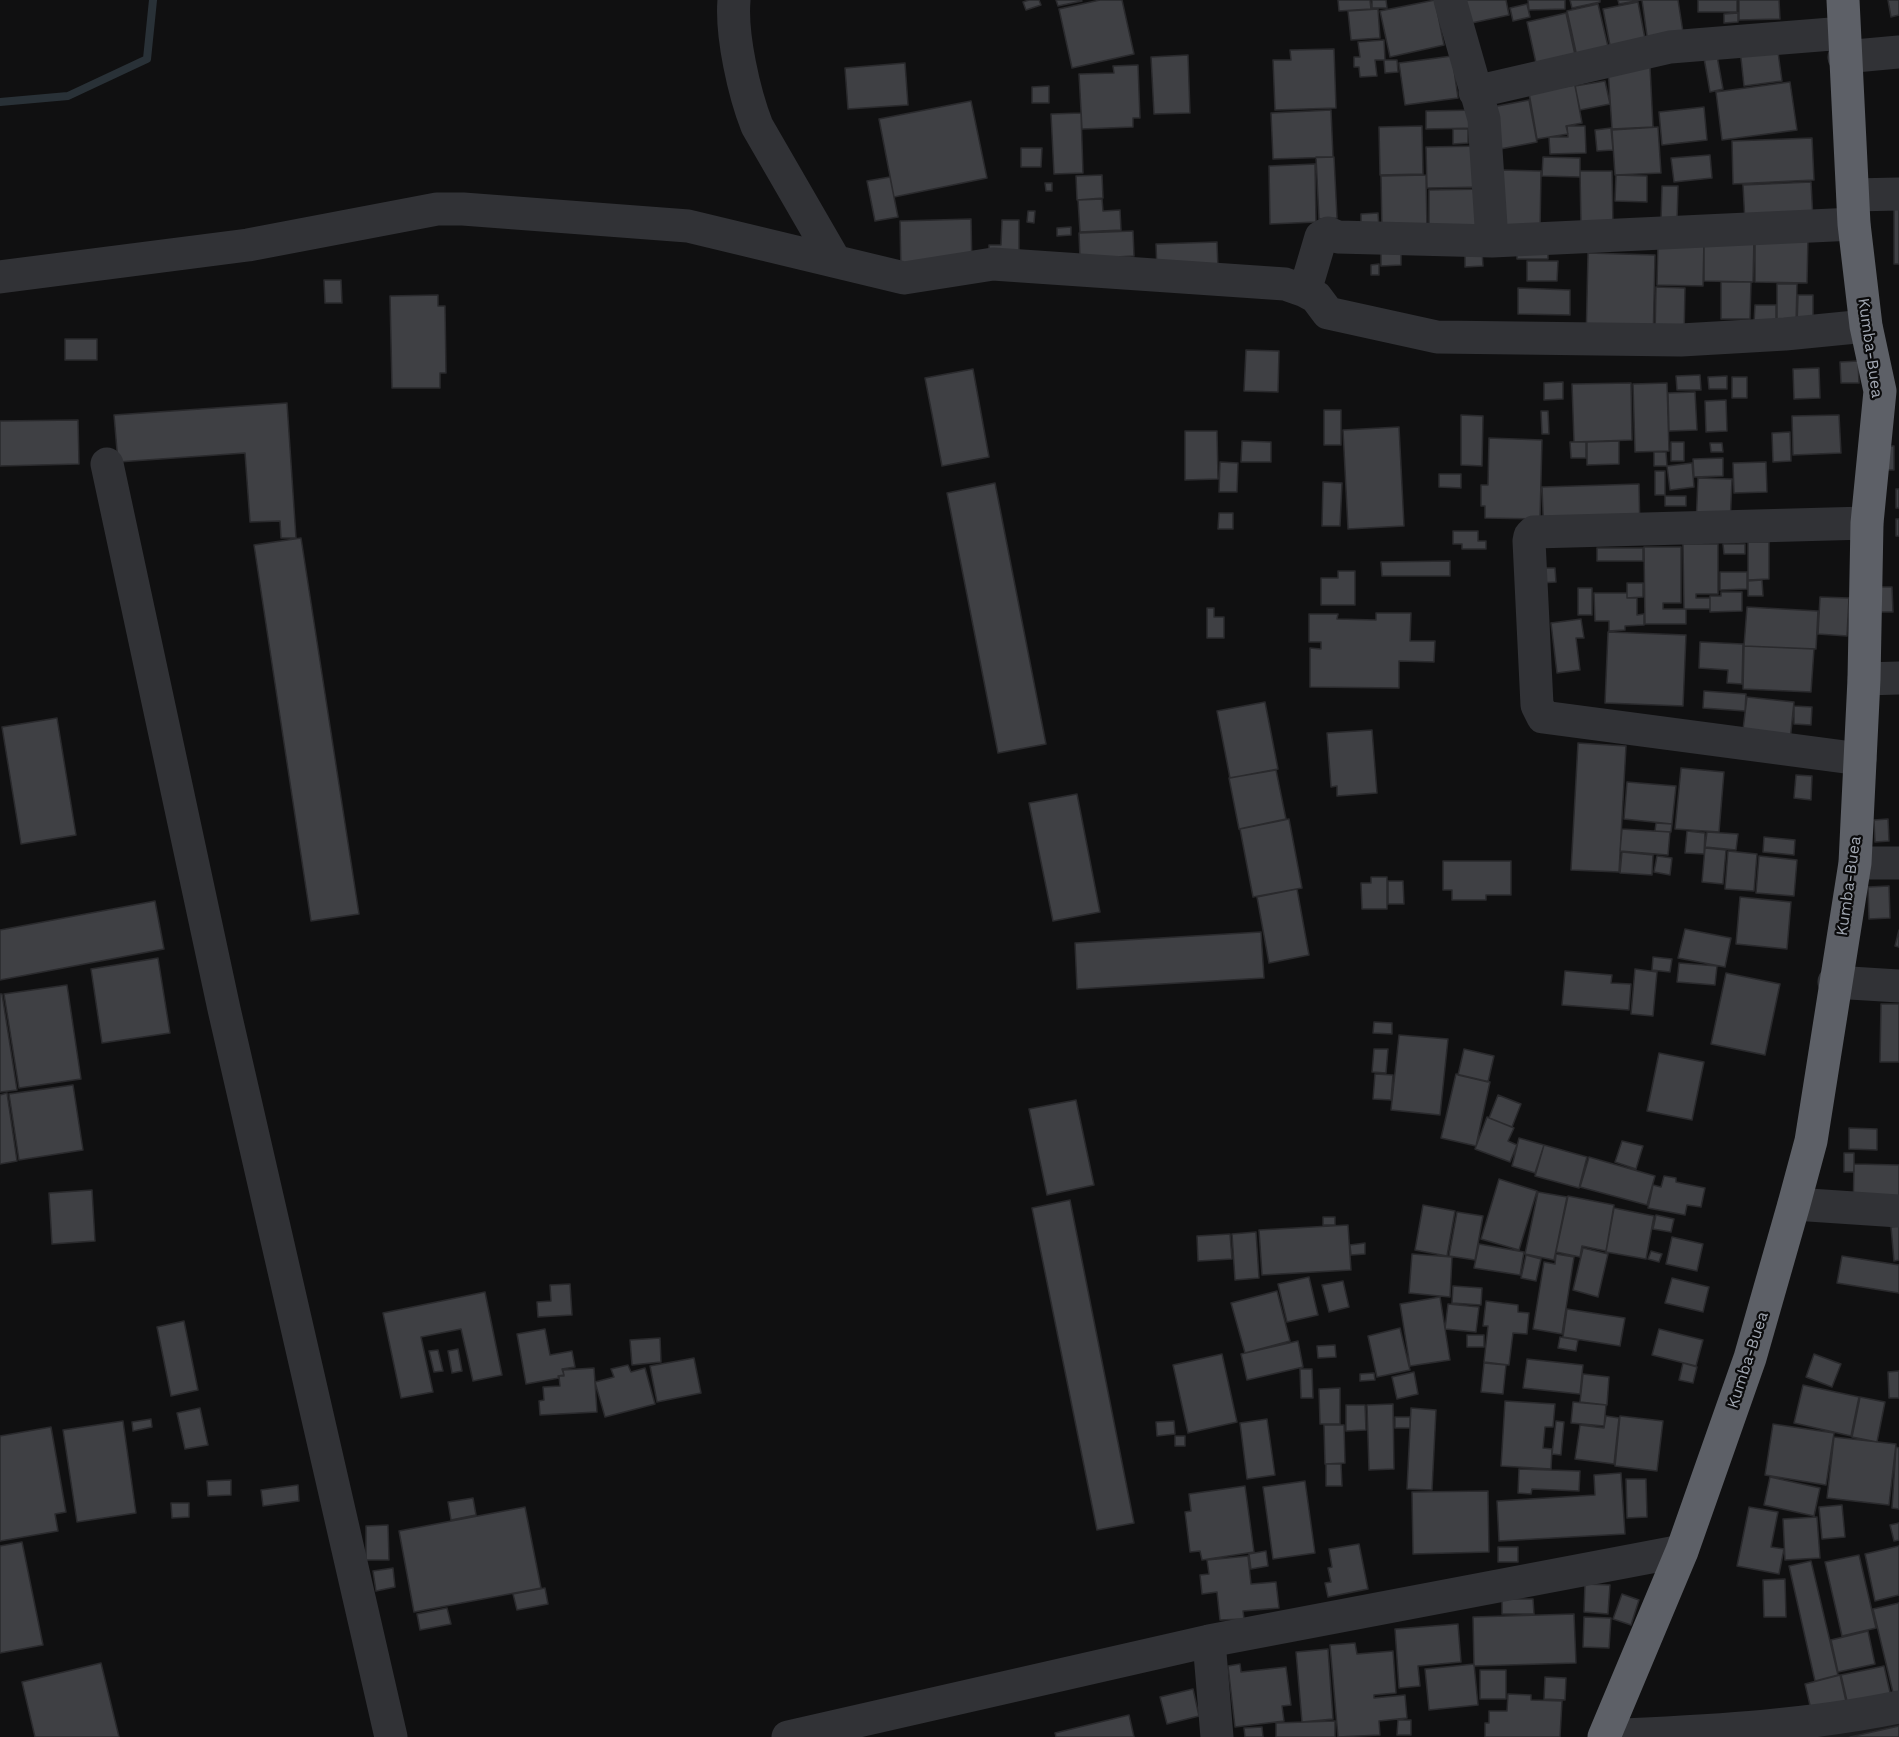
<!DOCTYPE html>
<html>
<head>
<meta charset="utf-8">
<style>
	body { margin:0 }
	canvas { display:block; background:#101011 }
</style>
</head>
<body>
<canvas width="1899" height="1737"></canvas>
<script>
const ctx = document.querySelector('canvas').getContext('2d');
ctx.lineJoin = 'round';
function fill(path, color) {
  ctx.fillStyle = color;
  ctx.fill(path, 'evenodd');
}
function stroke(path, color, width, dash) {
  ctx.strokeStyle = color;
  ctx.lineWidth = width;
  ctx.lineCap = dash ? 'butt' : 'round';
  ctx.setLineDash(dash || []);
  ctx.stroke(path);
}
function label(font, color, halo, rows, align = 'center') {
  ctx.font = font + ' "Work Sans",sans-serif';
  ctx.lineWidth = 4.5;
  ctx.setLineDash([]);
  ctx.textBaseline = 'middle';
  ctx.strokeStyle = halo;
  ctx.fillStyle = color;
  for (const [text, x, y, turn = 0] of rows) {
    ctx.save();
    ctx.translate(x, y);
    ctx.rotate((+turn || 0) * Math.PI / 180);
    ctx.textAlign = isNaN(turn) ? turn : align;
    if (halo) ctx.strokeText(text, 0, 0);
    ctx.fillText(text, 0, 0);
    ctx.restore();
  }
}
fill(new Path2D(`
	M1899,1713V1737H1775Z`), '#1c1c1e');
stroke(new Path2D(`
	M0,102L68,96L147,59L153,0`), '#293137', 8);
const building = new Path2D(`
	M1029,0H1039L1041,5L1026,10L1023,2Z
	M1056,0H1081L1082,1L1058,6Z
	M1100,0H1122L1134,54L1072,68L1059,9Z
	M1338,0H1370L1371,9L1339,11Z
	M1372,0H1386L1387,8H1372Z
	M1435,0L1444,45L1390,57L1380,11Z
	M1461,0H1506L1509,15L1467,24Z
	M1528,0H1565V9L1529,10Z
	M1570,0H1600V2L1572,8Z
	M1618,0H1641L1619,4Z
	M1642,0H1678L1685,45L1649,50Z
	M1698,0H1737V12H1698Z
	M1739,0H1779L1780,19L1739,20Z
	M1888,0H1899V15L1891,17Z
	M1638,2L1647,49L1612,56L1603,9Z
	M1527,4L1530,17L1513,21L1510,8Z
	M1598,4L1611,59L1579,66L1567,11Z
	M1378,9L1380,38L1351,40L1348,11Z
	M1566,13L1577,64L1538,72L1527,22Z
	M1738,13V22L1724,23V14Z
	M1384,40L1385,60H1375L1377,76L1360,77L1359,67H1354V57H1360L1358,42Z
	M1777,45L1782,81L1744,86L1740,49Z
	M1334,49L1336,108L1275,110L1273,60H1291L1290,50Z
	M1188,55L1190,113L1154,114L1151,57Z
	M1452,56L1458,98L1405,105L1399,63Z
	M1717,56L1723,89L1710,92L1704,58Z
	M1384,60H1397L1398,72L1385,73Z
	M905,63L908,105L848,109L845,68Z
	M1138,65L1140,118H1133V127L1082,129L1079,74L1114,73L1113,66Z
	M1650,67L1653,127L1612,129L1608,69Z
	M1605,81L1610,104L1580,110L1575,86Z
	M1790,82L1797,130L1722,140L1716,92Z
	M1575,85L1582,123L1566,126L1568,134L1537,139L1529,93Z
	M1049,86V103H1032V87Z
	M1529,100L1537,142L1495,150L1487,108Z
	M971,101L987,178L894,197L879,119Z
	M1704,107L1707,140L1662,145L1659,112Z
	M1331,110L1333,157L1273,159L1271,113Z
	M1477,110V128L1426,129V111Z
	M1081,113L1083,173L1054,174L1051,114Z
	M1422,126L1423,174L1380,175L1379,127Z
	M1567,126H1585L1586,153L1550,154L1549,137H1568Z
	M1658,127L1661,173L1615,175L1612,130Z
	M1611,128L1613,150L1597,151L1595,130Z
	M1453,129H1468V143L1453,144Z
	M1812,138L1814,180L1733,184L1732,141Z
	M1483,146L1484,187L1427,188L1426,147Z
	M1021,148H1042L1041,167H1021Z
	M1710,155L1712,178L1674,182L1671,158Z
	M1316,157H1334L1337,218L1319,219Z
	M1543,157L1580,158V177L1542,176Z
	M1315,164L1316,222L1270,224L1269,166Z
	M1501,170L1541,171L1540,232H1500Z
	M1580,171H1612L1613,227H1581Z
	M1102,175L1103,198L1077,200L1076,176Z
	M1426,175L1427,231L1382,232L1381,176Z
	M1616,175L1647,176V202L1615,201Z
	M890,177L898,217L875,221L867,181Z
	M1811,182L1813,220L1745,223L1743,185Z
	M1045,183H1052V191H1046Z
	M1662,186H1678L1677,221H1661Z
	M1487,189V229L1429,230V190Z
	M1102,199L1103,211L1120,210L1121,230L1080,232L1078,200Z
	M1894,207H1899V264H1894Z
	M1028,211H1035L1034,223L1027,222Z
	M1378,213L1379,229H1361V214Z
	M971,219L972,271L901,273L900,221Z
	M1002,220H1019V265L989,258V245H1001Z
	M1071,227V235L1057,236V228Z
	M1133,231L1134,256L1080,259L1079,233Z
	M1755,235L1808,236L1807,283L1755,282Z
	M1704,237L1754,238L1753,282L1704,281Z
	M1658,239L1704,240L1703,286L1657,285Z
	M1217,242L1218,270L1157,272L1156,244Z
	M1517,245L1548,246V259H1517Z
	M1381,251H1401V265L1381,266Z
	M1465,251H1482L1483,266L1465,267Z
	M1588,253L1655,255L1653,345L1586,343Z
	M1527,261H1558L1557,281H1527Z
	M1379,264V275H1371V265Z
	M324,280H341L342,303H325Z
	M1721,282H1751L1750,319H1721Z
	M1777,284H1797L1796,325H1777Z
	M1656,287L1685,288L1684,338H1655Z
	M1518,288L1570,290V315L1518,314Z
	M438,295V306H445L446,373H440V388H392L390,296Z
	M1798,295H1813V325H1797Z
	M1755,305H1776V324L1754,323Z
	M65,339H97V360H65Z
	M1246,350L1279,351L1278,392L1244,391Z
	M1858,361L1859,383H1841L1840,362Z
	M1819,368L1820,398L1794,399L1793,369Z
	M973,369L989,457L942,466L925,378Z
	M1700,375L1701,390H1677L1676,376Z
	M1727,376V389H1709L1708,377Z
	M1732,377H1747V398H1732Z
	M1563,382V399L1544,400V383Z
	M1631,383L1632,440L1574,442L1572,384Z
	M1667,383L1669,451L1635,452L1633,384Z
	M1695,392L1697,430L1669,431L1668,393Z
	M1726,400L1727,431L1706,432L1705,401Z
	M287,403L296,538H281L280,521L250,522L245,453L118,462L114,415Z
	M1324,410H1341V445H1324Z
	M1541,411H1548L1549,434H1542Z
	M1461,415L1483,416L1482,466L1461,465Z
	M1839,415L1841,453L1793,455L1792,416Z
	M78,420L79,464L0,466V421Z
	M1399,427L1404,526L1348,529L1343,430Z
	M1185,431H1217L1218,479L1185,480Z
	M1790,432L1791,461L1773,462L1772,433Z
	M1489,438L1542,440L1540,519L1485,518V506H1481V485H1488Z
	M1242,441L1271,442V462H1241Z
	M1619,441V464L1587,465V442Z
	M1570,442H1586V458H1571Z
	M1671,442H1684V461H1671Z
	M1710,443H1722L1723,452H1711Z
	M1879,446H1894V470H1879Z
	M1654,452H1666L1667,466H1654Z
	M1723,458V476L1694,477L1693,459Z
	M1220,462L1238,463L1237,492H1219Z
	M1766,462L1767,492L1734,493L1733,463Z
	M1692,463L1694,487L1670,490L1667,466Z
	M1655,471H1665V495H1655Z
	M1439,474H1461V488L1439,487Z
	M1698,478L1732,479L1730,526L1696,525Z
	M1323,482L1342,483L1340,526H1322Z
	M995,483L1046,744L998,753L947,493Z
	M1639,484L1640,534L1544,538L1542,487Z
	M1896,489H1899V508H1896Z
	M1665,496H1686V506H1665Z
	M1219,513H1233V529H1218Z
	M1896,519H1899V536H1896Z
	M1453,531H1478V541H1486V549H1462V544H1453Z
	M301,538L359,914L311,921L254,545Z
	M1748,542H1769V579L1748,580Z
	M1683,544H1718V594H1696V598H1710V609H1684Z
	M1723,544H1745V554H1724Z
	M1644,547H1681V603H1663V609H1686V624H1645Z
	M1597,548H1643V561H1597Z
	M1450,561V576H1382L1381,562Z
	M1540,568H1555L1556,582L1540,583Z
	M1338,571H1355V605H1321V578H1338Z
	M1720,572H1747V589L1720,590Z
	M1762,580L1763,596H1748V581Z
	M1627,583H1643V597L1627,598Z
	M1881,587H1892L1893,612H1881Z
	M1578,588H1592V615H1578Z
	M1721,592H1742V611L1710,612V596H1721Z
	M1594,593H1627V598H1637V615L1644,614V625L1625,626V630L1609,631V621H1595Z
	M1820,597L1849,598L1847,636L1818,634Z
	M1747,607L1818,611L1816,649L1744,646Z
	M1207,608H1214V617H1224V638H1207Z
	M1376,613H1411L1410,641H1435L1434,662L1399,661V688L1310,687V648L1321,649V642H1309V614H1338L1337,619L1376,620Z
	M1581,619L1584,638H1576L1580,670L1557,673L1551,623Z
	M1608,632L1686,635L1683,706L1605,703Z
	M1700,642L1743,644L1742,684L1727,683L1728,670L1699,668Z
	M1744,646L1814,649L1811,692L1743,689Z
	M1704,691L1746,694L1745,711L1703,708Z
	M1747,697L1794,702L1789,751L1741,746Z
	M1265,702L1278,769L1230,778L1217,711Z
	M1794,706L1812,707L1811,725L1794,724Z
	M57,718L76,835L21,844L2,727Z
	M1372,730L1377,793L1337,796V786L1331,787L1327,733Z
	M1578,743L1626,746L1619,872L1571,870Z
	M1681,768L1724,772L1719,832L1675,829Z
	M1276,770L1286,819L1239,829L1229,778Z
	M1796,775L1812,776L1811,800L1794,798Z
	M1627,782L1676,786L1672,824L1624,819Z
	M1077,794L1100,912L1053,921L1029,803Z
	M1289,819L1302,888L1253,897L1240,829Z
	M1888,819L1889,841L1875,842L1874,820Z
	M1656,823L1672,824L1671,832L1655,831Z
	M1622,829L1670,832L1668,855L1620,851Z
	M1687,831L1705,833L1704,854L1685,853Z
	M1707,832L1738,834L1736,850L1705,847Z
	M1764,837L1795,840L1794,855L1763,852Z
	M1705,848L1726,850L1723,884L1702,882Z
	M1728,851L1757,854L1754,891L1725,889Z
	M1622,852L1653,855L1652,875L1620,873Z
	M1657,856L1672,858L1670,875L1654,872Z
	M1759,856L1797,860L1794,896L1756,893Z
	M1443,861H1511V895H1486V900H1452V890H1443Z
	M1371,877H1387V909H1362L1361,883H1371Z
	M1388,881H1403L1404,904H1388Z
	M1889,886L1890,918L1869,919L1868,887Z
	M1297,889L1309,955L1269,963L1257,897Z
	M1740,897L1791,902L1787,949L1736,944Z
	M155,901L164,949L0,980V930Z
	M1685,929L1731,938L1725,967L1678,958Z
	M1899,930V947L1895,946Z
	M1261,932L1264,978L1077,989L1075,943Z
	M1653,957L1672,959L1670,972L1652,970Z
	M158,958L170,1033L102,1043L91,969Z
	M1679,963L1717,966L1715,985L1677,982Z
	M1635,969L1657,972L1653,1016L1631,1014Z
	M1565,971L1612,975L1611,983L1631,984L1629,1010L1562,1005Z
	M1726,973L1780,984L1765,1055L1711,1044Z
	M67,985L81,1079L19,1088L4,994Z
	M0,994H2L17,1090L0,1092Z
	M1881,1004H1899V1062H1880Z
	M1374,1022L1392,1023V1034L1373,1033Z
	M1399,1035L1448,1039L1440,1115L1391,1110Z
	M1374,1049H1388L1386,1073L1372,1072Z
	M1464,1049L1494,1056L1488,1082L1458,1075Z
	M1659,1053L1704,1062L1692,1120L1647,1111Z
	M1375,1074L1393,1075L1391,1100L1373,1099Z
	M1456,1074L1490,1082L1476,1146L1441,1138Z
	M73,1085L83,1150L19,1160L9,1094Z
	M7,1093L17,1161L0,1164V1095Z
	M1498,1095L1521,1104L1512,1127L1489,1118Z
	M1076,1100L1094,1185L1047,1195L1029,1109Z
	M1487,1117L1514,1128L1508,1141L1517,1145L1510,1162L1475,1149Z
	M1849,1128L1877,1129V1150L1849,1149Z
	M1519,1138L1544,1145L1535,1173L1512,1166Z
	M1622,1141L1643,1146L1636,1169L1615,1162Z
	M1544,1145L1587,1157L1579,1188L1535,1176Z
	M1844,1153H1854V1172H1844Z
	M1589,1157L1655,1176L1647,1205L1580,1187Z
	M1854,1164L1899,1165V1218L1853,1217Z
	M1664,1176L1676,1178V1182L1705,1188L1701,1207L1687,1205L1685,1215L1648,1208L1653,1185L1661,1187Z
	M1499,1179L1537,1191L1519,1250L1481,1239Z
	M92,1190L95,1241L52,1244L49,1193Z
	M1538,1192L1567,1197L1554,1260L1525,1254Z
	M1568,1196L1614,1205L1606,1251L1582,1246L1580,1257L1556,1252Z
	M1070,1200L1134,1523L1097,1530L1032,1208Z
	M1423,1205L1455,1211L1447,1256L1415,1250Z
	M1614,1208L1654,1216L1646,1259L1606,1252Z
	M1457,1212L1483,1216L1475,1260L1449,1256Z
	M1656,1215L1674,1219L1671,1232L1653,1229Z
	M1323,1217H1335V1225H1323Z
	M1348,1225L1351,1270L1262,1275L1259,1230Z
	M1899,1226V1260L1894,1261L1891,1227Z
	M1256,1232L1259,1278L1235,1280L1232,1234Z
	M1230,1234L1232,1259L1198,1261L1197,1236Z
	M1672,1237L1703,1244L1697,1271L1666,1264Z
	M1365,1243V1254L1351,1255L1350,1245Z
	M1479,1244L1524,1252L1520,1275L1474,1268Z
	M1583,1248L1608,1254L1598,1297L1573,1290Z
	M1651,1251L1662,1254L1659,1262L1648,1259Z
	M1412,1254L1452,1257L1450,1297L1409,1293Z
	M1556,1254L1574,1257L1562,1334L1533,1329L1544,1262L1555,1264Z
	M1526,1255L1541,1259L1536,1281L1521,1278Z
	M1842,1256L1899,1265V1293L1837,1283Z
	M1309,1277L1318,1315L1287,1322L1278,1284Z
	M1672,1278L1709,1287L1703,1312L1665,1303Z
	M1343,1281L1349,1307L1329,1312L1322,1285Z
	M570,1284L572,1315L538,1317L537,1302L551,1301L550,1285Z
	M1453,1286L1482,1288L1481,1305L1452,1303Z
	M1277,1291L1290,1341L1245,1353L1231,1303Z
	M485,1292L502,1375L473,1381L461,1329L421,1337L433,1392L401,1398L383,1313Z
	M1440,1297L1450,1360L1410,1366L1400,1304Z
	M1486,1301L1518,1305V1312L1529,1313L1527,1334L1513,1333L1509,1365L1484,1362L1488,1326H1483Z
	M1448,1304L1479,1307L1476,1332L1445,1329Z
	M1567,1309L1625,1318L1620,1346L1563,1337Z
	M184,1321L198,1390L171,1396L157,1327Z
	M1400,1328L1410,1370L1377,1377L1368,1336Z
	M545,1329L550,1355L572,1351L575,1367L562,1369L564,1375L558,1376L559,1378L526,1384L517,1334Z
	M1659,1329L1703,1340L1696,1366L1652,1355Z
	M1467,1335H1484V1347H1467Z
	M1560,1337L1578,1340L1576,1351L1558,1348Z
	M660,1338L661,1362L632,1365L630,1340Z
	M1298,1341L1303,1367L1247,1380L1241,1354Z
	M1335,1345L1336,1357L1318,1358L1317,1346Z
	M458,1349L462,1371L452,1373L448,1351Z
	M438,1350L443,1371L434,1372L429,1351Z
	M1222,1354L1237,1422L1188,1433L1173,1365Z
	M1814,1354L1841,1364L1832,1387L1806,1377Z
	M694,1358L701,1393L657,1402L650,1366Z
	M1527,1359L1583,1365L1580,1394L1523,1388Z
	M1484,1363L1506,1365L1503,1394L1481,1392Z
	M1683,1363L1697,1367L1693,1383L1679,1380Z
	M628,1365L631,1372L645,1368L655,1404L605,1417L595,1382L614,1377L611,1369Z
	M594,1368L597,1412L540,1415L539,1401L544,1400L543,1387L560,1386L559,1376H564L563,1370Z
	M1300,1369H1312L1313,1398H1301Z
	M1899,1371V1398H1889L1888,1372Z
	M1414,1372L1418,1394L1397,1399L1392,1377Z
	M1374,1373L1375,1380L1360,1381V1374Z
	M1583,1374L1609,1377L1607,1405L1580,1402Z
	M1803,1385L1859,1397L1851,1436L1794,1423Z
	M1340,1388V1424H1320L1319,1389Z
	M1860,1397L1885,1402L1877,1442L1852,1437Z
	M1505,1401L1555,1404L1553,1427H1545L1543,1448L1552,1449L1551,1469L1501,1466Z
	M1573,1402L1606,1405L1604,1426L1571,1423Z
	M1393,1404L1394,1469L1369,1470L1367,1405Z
	M1346,1405H1365L1366,1430L1346,1431Z
	M200,1408L208,1445L185,1449L177,1413Z
	M1411,1408L1436,1410L1432,1490L1407,1489Z
	M1606,1416L1619,1418L1614,1464L1575,1459L1580,1425L1604,1428Z
	M1620,1416L1663,1421L1657,1471L1615,1466Z
	M1395,1417H1410V1428H1395Z
	M151,1419L152,1427L133,1431L132,1422Z
	M1267,1419L1275,1475L1247,1479L1240,1423Z
	M123,1421L136,1513L77,1522L63,1430Z
	M1174,1421L1175,1434L1157,1436L1156,1422Z
	M1556,1421L1564,1422L1561,1455L1552,1454Z
	M1773,1424L1834,1433L1826,1485L1765,1475Z
	M1324,1425H1344L1345,1463L1325,1464Z
	M51,1427L66,1512L55,1514L58,1531L0,1541V1436Z
	M1175,1436H1185V1446H1175Z
	M1834,1437L1896,1444L1889,1505L1827,1498Z
	M1896,1447L1899,1448V1509L1892,1508Z
	M1326,1464H1341L1342,1486H1326Z
	M1519,1469L1580,1471L1579,1491L1532,1489L1531,1494L1518,1493Z
	M1621,1473L1625,1534L1499,1541L1497,1501L1595,1495L1594,1475Z
	M1770,1477L1820,1488L1814,1516L1764,1505Z
	M1626,1479H1646L1647,1517L1627,1518Z
	M231,1480V1495L208,1496L207,1481Z
	M1305,1481L1315,1553L1273,1559L1263,1487Z
	M298,1485L299,1501L263,1506L261,1490Z
	M1245,1486L1254,1552L1202,1560L1200,1551L1190,1552L1185,1512L1191,1511L1189,1494Z
	M1488,1491L1489,1552L1413,1554L1412,1492Z
	M473,1498L476,1515L451,1520L448,1502Z
	M171,1503H189V1517L172,1518Z
	M1842,1505L1845,1537L1822,1539L1819,1507Z
	M525,1507L541,1588L414,1612L399,1531Z
	M1749,1507L1778,1512L1771,1547L1784,1549L1779,1574L1737,1566Z
	M1817,1517L1820,1558L1785,1560L1783,1519Z
	M1899,1523V1540L1894,1541L1890,1525Z
	M388,1525L389,1560H366V1526Z
	M22,1542L43,1645L0,1653V1546Z
	M1359,1544L1368,1589L1328,1597L1325,1583L1331,1582L1328,1568L1332,1567L1329,1549Z
	M1899,1546V1595L1875,1601L1865,1554Z
	M1498,1547H1518V1562H1498Z
	M1266,1551L1268,1566L1251,1569L1249,1554Z
	M1859,1555L1876,1628L1842,1636L1825,1562Z
	M1248,1556L1251,1584L1276,1582L1279,1608L1243,1611L1244,1619L1220,1620L1217,1592L1202,1594L1200,1575L1209,1574L1207,1560Z
	M1811,1561L1838,1675L1815,1681L1789,1566Z
	M393,1568L395,1587L376,1591L373,1571Z
	M1785,1579L1786,1617H1764L1763,1580Z
	M1585,1584L1610,1585L1608,1614L1584,1612Z
	M545,1588L548,1604L517,1610L513,1594Z
	M1622,1594L1639,1600L1631,1625L1613,1619Z
	M1502,1599H1533L1534,1614H1502Z
	M1899,1603V1700L1895,1701L1873,1609Z
	M447,1608L451,1624L420,1630L417,1614Z
	M1574,1614L1576,1663L1474,1666L1473,1617Z
	M1584,1617L1611,1618L1609,1648L1583,1647Z
	M1458,1624L1461,1662L1418,1666L1420,1686L1399,1688L1395,1629Z
	M1868,1631L1875,1664L1838,1672L1831,1640Z
	M1355,1643L1357,1654L1393,1651L1396,1693L1374,1695V1698L1405,1695L1407,1718L1379,1721L1380,1735L1338,1737L1330,1645Z
	M1328,1649L1333,1719L1302,1722L1296,1652Z
	M101,1663L119,1737H35L22,1682Z
	M1240,1664L1241,1672L1286,1667L1291,1705L1282,1706L1284,1721L1235,1727L1228,1666Z
	M1474,1664L1478,1705L1429,1710L1425,1669Z
	M1884,1666L1893,1705L1850,1714L1841,1675Z
	M1480,1670H1506V1699H1480Z
	M1840,1675L1848,1710L1813,1718L1805,1684Z
	M1545,1677L1566,1678L1565,1700L1544,1699Z
	M1193,1689L1199,1716L1167,1724L1160,1697Z
	M1508,1694L1531,1695V1700L1562,1701L1560,1737H1485V1723H1489V1711H1507Z
	M1129,1715L1134,1737H1056L1055,1733Z
	M1398,1720H1411V1735H1397Z
	M1335,1721V1737H1276V1723Z
	M1899,1726V1737H1850Z
	M1262,1727L1263,1737H1245L1244,1728Z`);
fill(building, '#3f4044');
stroke(building, '#2a2a2d', 1.5);
stroke(new Path2D(`
	M734,0C731,35 744,93 757,126L835,261
	M1450,0L1484,119L1492,241
	M1844,57L1899,52
	M1475,92L1670,47L1844,33
	M1853,195L1899,194
	M0,277L248,245L437,209H463L688,226L904,278L993,264L1285,284L1305,291L1316,297L1328,313L1437,337L1681,340L1785,334L1866,326
	M1305,291L1321,237L1328,233L1338,237L1492,241L1854,224
	M107,464L224,1009L391,1737
	M1864,679L1899,678
	M1860,759L1543,717L1537,705L1529,541L1530,536L1534,532L1867,523
	M1855,863H1899
	M1834,982L1899,986
	M1794,1204L1899,1211
	M1209,1641L1217,1737
	M1605,1736C1703,1731 1803,1727 1899,1707
	M788,1737L1209,1641L1682,1551`), '#313236', 33);
stroke(new Path2D(`
	M1604,1737L1682,1551L1750,1358L1794,1204L1811,1141L1855,863L1864,679L1867,523L1880,391L1866,326L1854,224L1843,0`), '#5d6067', 33);
label('16px', '#a1a7b2', '#0b0b0c', [
	["Kumba-Buea",1870,348,82],
	["Kumba-Buea",1849,886,-82],
	["Kumba-Buea",1748,1360,-72]
]);
</script>
</body>
</html>
